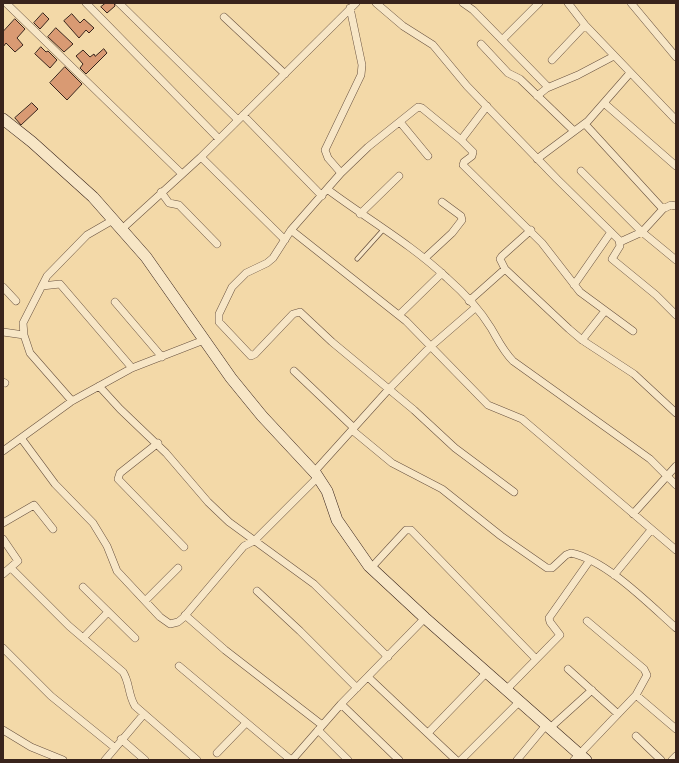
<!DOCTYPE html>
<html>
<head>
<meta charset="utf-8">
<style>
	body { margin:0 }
	#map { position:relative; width:679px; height:763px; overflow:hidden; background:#f3d9a8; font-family:"Sorts Mill Goudy",serif }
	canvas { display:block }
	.frame { position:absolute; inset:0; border:4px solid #39241c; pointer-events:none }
</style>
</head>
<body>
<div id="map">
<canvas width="679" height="763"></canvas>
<div class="frame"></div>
</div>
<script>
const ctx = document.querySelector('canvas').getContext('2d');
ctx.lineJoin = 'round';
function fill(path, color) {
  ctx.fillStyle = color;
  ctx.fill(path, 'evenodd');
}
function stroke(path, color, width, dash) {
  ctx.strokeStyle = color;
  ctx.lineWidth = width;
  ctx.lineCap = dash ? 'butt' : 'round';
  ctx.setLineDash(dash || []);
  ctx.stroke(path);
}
const building = new Path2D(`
	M106,3H114L115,6L107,13L101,7Z
	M43,13L49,19L40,29L34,23Z
	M72,14L80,23L84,19L94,28L89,33L86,30L79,38L64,21Z
	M15,19L25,29L17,38L23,45L15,52L6,43L3,47V32Z
	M56,28L73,44L64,52L48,37Z
	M41,47L46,52L48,51L57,60L50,68L35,54Z
	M104,49L107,53L86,74L80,68L83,64L76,56L83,50L90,57L94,54L95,56Z
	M65,67L82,84L67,100L50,83Z
	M32,103L38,109L21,125L15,118Z`);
fill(building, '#d99a73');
stroke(building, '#39241c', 1);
const lane = new Path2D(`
	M357,259L383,230`);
const street = new Path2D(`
	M6,3L181,173
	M86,3L219,139
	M119,3L238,120
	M376,3L403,26L433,45L467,86L557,179L619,240L620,246L612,259L656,295L676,315
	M463,3L473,10L546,85L547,88L537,96
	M568,3L585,25L676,120
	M631,3L676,57
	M350,8L362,65L361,75L325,150L328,158L341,173L291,230L273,258L267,263L246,273L232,287L219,314V322L251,356L255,354L293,314L300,312L332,342L414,410L455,448L514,492
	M224,17L285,74
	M502,40L539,3
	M481,44L508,73L520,79L574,131
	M552,60L585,25
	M547,88L578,75L614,56
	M604,103L676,166
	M487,106L461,140L473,152L472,156L464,162L463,165L542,243L580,292L633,331
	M243,115L322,196
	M400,122L428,156
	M585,124L661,207L665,208L671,205L676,206
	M201,157L285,240
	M537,159L588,121L630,73
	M581,171L642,232L676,260
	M341,173L368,147L418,107L422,108L461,140
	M327,189C367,219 411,244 447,278C463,292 480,310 491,328C498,340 503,351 513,361L650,459L676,485
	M161,192L169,203L179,205L217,244
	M360,214L399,176
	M122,229L201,157L356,3
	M291,230L406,321L488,405L522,419L676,550
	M531,230L502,256L500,259L505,269L569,329L582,340L634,374L676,413
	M620,242L642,232L663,209
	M425,258L452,233L462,220L461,216L442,202
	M574,285L611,232
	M42,286L60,284L132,368
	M3,287L16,301
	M469,301L505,269
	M115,302L162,357
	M399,315L442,273
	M3,332L24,335
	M582,340L605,311
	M294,371L354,428
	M3,382L5,383
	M99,386L120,409L166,453L208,502L229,522L314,584L388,657
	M72,401L30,353L24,335L23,323L47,276L87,235L113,220
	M352,430L392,463L442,489L501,536L547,568H552L566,555L571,553C606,560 649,604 676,628
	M21,438L55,484L93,523L107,546L117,571L160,617L170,624L178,622L183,618L244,546L254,541L318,477
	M158,443L120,473L118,479L184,547
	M3,451L72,401L132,368L204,340
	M314,472L388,390L430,347L475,308
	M633,514L676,466
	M3,523L34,505L53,529
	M3,539L18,561L3,574
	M11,568L69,626L123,672C130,683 128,695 135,706L197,760
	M371,568L406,530H411L536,659
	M614,575L651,530
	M83,587L135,638
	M257,591L300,631L357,688
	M145,601L178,568
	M185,615L225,650L322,725
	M83,638L108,612
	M3,648L51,696L114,747
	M179,666L291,760
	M568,669L618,714
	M368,677L456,760
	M507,689L560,635L550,622L549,618L590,560
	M636,695L676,729
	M341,704L399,760
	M550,728L592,690
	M3,730L31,747L63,760
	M318,730L348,760
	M428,733L487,672
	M636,736L661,760
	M121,739L145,760
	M217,753L246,723
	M105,760L144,714
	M292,760L341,704L425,618
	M461,760L520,701
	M517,760L547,724
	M574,760L636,695L647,675L644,669L587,621
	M672,760L676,756`);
const secondary = new Path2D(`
	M3,119L32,142L93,197L146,257L231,378L262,416L316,474L327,491L337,520L369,566L425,618L586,760`);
stroke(lane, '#68513f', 5);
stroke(street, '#68513f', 8);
stroke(secondary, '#39241c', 12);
stroke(lane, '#f7e6c6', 3.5);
stroke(street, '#f7e6c6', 7);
stroke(secondary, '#f7e6c6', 11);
</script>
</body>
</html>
